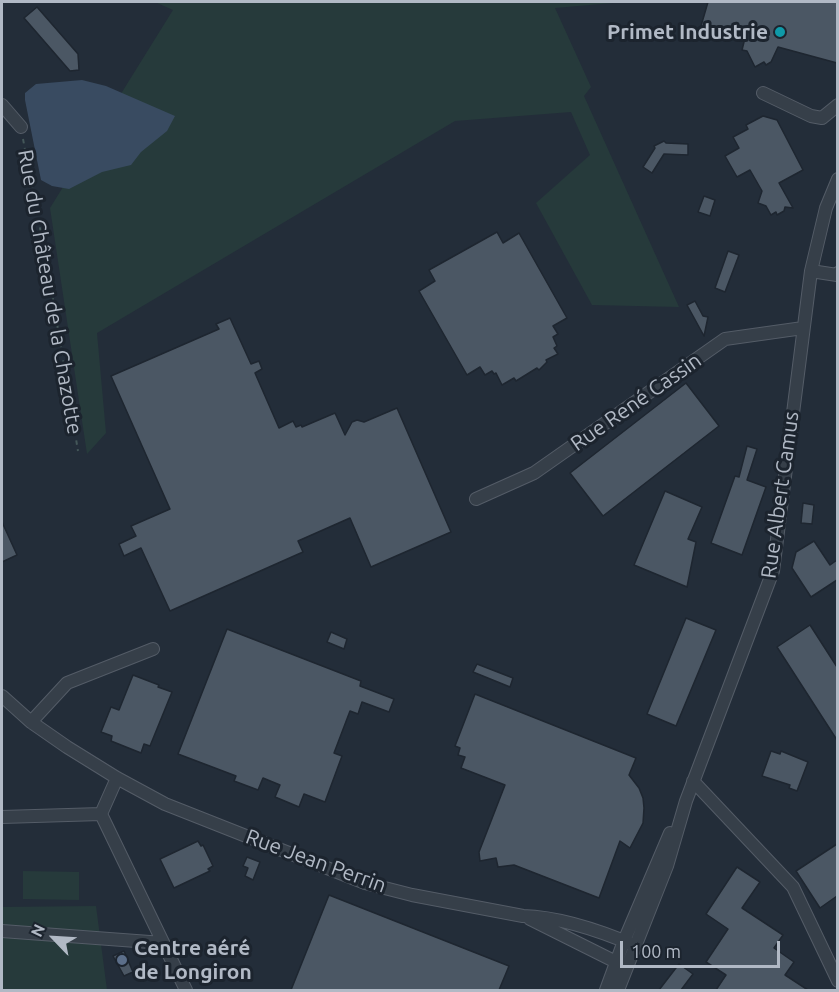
<!DOCTYPE html>
<html>
<head>
<meta charset="utf-8">
<style>
	body { margin:0 }
	#map { position:relative; width:839px; height:992px; overflow:hidden; background:#232d39; font-family:Ubuntu,sans-serif }
	canvas { display:block }
	.frame { position:absolute; inset:0; border:3px solid #b1b9c5; pointer-events:none }
	.north { position:absolute; left:24px; top:908px; width:60px; height:60px; -webkit-text-stroke:4px #1c242e; paint-order:stroke; rotate:295deg; font-size:16px; font-weight:700; line-height:24px; text-align:center; color:#b1b9c5 }
	.north::after { content:''; display:block; margin:auto; width:21px; height:27px; background:#b1b9c5; clip-path:polygon(50% 0,100% 100%,50% 72%,0 100%) }
	.scale { position:absolute; left:620px; top:941px; width:160px; height:27px; box-sizing:border-box; border:3px solid #b1b9c5; border-top:0; padding-left:8px; font-size:18px; line-height:21px; white-space:nowrap; color:#b1b9c5; -webkit-text-stroke:4px #1c242e; paint-order:stroke }
</style>
</head>
<body>
<div id="map">
<canvas width="839" height="992"></canvas>
<div class="frame"></div>
<div class="north">N</div>
<div class="scale">100 m</div>
</div>
<script>
const ctx = document.querySelector('canvas').getContext('2d');
ctx.lineJoin = 'round';
function fill(path, color) {
  ctx.fillStyle = color;
  ctx.fill(path, 'evenodd');
}
function stroke(path, color, width, dash) {
  ctx.strokeStyle = color;
  ctx.lineWidth = width;
  ctx.lineCap = dash ? 'butt' : 'round';
  ctx.setLineDash(dash || []);
  ctx.stroke(path);
}
function label(font, color, halo, rows, align = 'center') {
  ctx.font = font + ' Ubuntu,sans-serif';
  ctx.lineWidth = 6;
  ctx.setLineDash([]);
  ctx.textBaseline = 'middle';
  ctx.strokeStyle = halo;
  ctx.fillStyle = color;
  for (const [text, x, y, turn = 0] of rows) {
    ctx.save();
    ctx.translate(x, y);
    ctx.rotate((+turn || 0) * Math.PI / 180);
    ctx.textAlign = isNaN(turn) ? turn : align;
    if (halo) ctx.strokeText(text, 0, 0);
    ctx.fillText(text, 0, 0);
    ctx.restore();
  }
}
fill(new Path2D(`
	M155,2H624L555,8L591,87L584,96L679,307L592,305L536,203L590,155L571,112L455,121L97,333L106,433L87,454L50,208L173,10Z
	M23,871L79,872V900L23,899Z
	M96,906L107,990H2V907Z`), '#263a3b');
fill(new Path2D(`
	M82,80L106,86L175,116L167,131L141,152L131,165L102,172L69,189L52,186L41,180L25,100V93L36,84Z`), '#394b61');
const building = new Path2D(`
	M708,2H837V63L778,47L771,62L766,65L764,62L755,67L747,51L742,50L745,38L701,26Z
	M37,7L78,54L79,70L70,71L24,18Z
	M763,116L777,120L803,170L779,183L793,208L785,207L784,211L777,215L776,212L771,215L766,206L758,203L762,191L750,170L737,177L725,156L739,148L733,137L748,129L746,125Z
	M664,141L666,143L688,144V155L664,154L652,173L643,167L655,148L654,146Z
	M704,196L715,200L710,216L698,212Z
	M497,232L503,243L519,233L567,318L553,326L558,334L553,337L557,346L554,348L558,354L546,360L547,362L539,370L537,368L516,381L514,378L502,385L496,373L494,374L492,371L485,375L480,367L467,375L419,291L435,281L429,270Z
	M728,251L739,255L725,292L715,288Z
	M695,301L703,316L708,317L704,336L687,305Z
	M230,318L251,364L259,361L262,369L255,373L279,428L293,421L296,427L301,425L302,427L335,413L345,435L352,422L357,420L364,422L397,408L451,532L371,567L350,518L298,541L303,552L170,611L141,548L124,556L119,544L136,536L131,526L170,509L111,376L219,329L216,324Z
	M686,383L719,426L603,516L570,473Z
	M747,446L757,449L747,480L766,487L742,555L711,543L735,476L739,477Z
	M665,491L702,507L688,539L696,542L687,587L634,565Z
	M803,503L814,505L812,524L801,523Z
	M2,522L17,555L2,562Z
	M814,541L830,565L837,560V580L811,597L792,568L796,552Z
	M686,618L716,630L676,726L647,714Z
	M810,625L837,667V740L777,647Z
	M227,629L361,681L360,686L394,699L389,712L362,702L358,714L350,711L334,753L342,756L325,802L304,794L299,807L275,797L280,785L263,778L258,790L234,781L236,776L178,754Z
	M331,632L347,639L344,649L327,642Z
	M477,664L513,678L510,687L473,672Z
	M133,675L159,685L158,687L172,692L150,746L144,744L141,753L111,741L112,736L101,732L111,707L119,710Z
	M475,694L636,758L629,775L639,788L643,798L644,808L643,823L630,848L620,841L599,898L514,865L498,867L496,858L480,861L479,852L505,785L461,768L465,757L458,755L460,748L455,746Z
	M771,751L780,754L781,751L808,762L797,791L789,788L790,785L762,776Z
	M198,841L201,846L203,845L213,866L208,869L210,871L174,888L160,859Z
	M837,844V896L820,908L796,871Z
	M247,857L260,862L253,880L245,876L248,868L243,866Z
	M737,867L760,882L742,908L783,935L774,948L794,962L785,975L808,990H716L726,975L706,962L728,929L706,914Z
	M329,895L509,966L499,990H291Z
	M124,951L133,972L124,976L113,956Z
	M679,964L693,974L681,990H659Z`);
fill(building, '#4b5764');
stroke(building, '#1e2630', 1.5);
const minor = new Path2D(`
	M763,93L811,116L822,118L838,105
	M2,105L21,127
	M811,271L837,275L838,273
	M476,499L534,473L725,339L803,328
	M2,696L31,722L67,747L117,778L165,804L365,883L412,895L523,916C561,917 601,931 636,946
	M31,722L67,683L153,649
	M117,778L101,814L186,990
	M693,781L793,887L838,981
	M2,817L101,814
	M530,919L622,965
	M2,931L163,943
	M606,990L624,941L670,833
	M618,990L667,866L686,801L773,571L811,271L826,208L838,179`);
stroke(minor, '#545c67', 14);
stroke(new Path2D(`
	M23,139L49,275L78,451`), '#445759', 2, [4.5, 4.5]);
stroke(minor, '#363f49', 12);
for (const [x, y, r, color] of [
	[780,32,6,"#0f9aa8"],
	[122,960,6,"#5c6f8a"]
]) {
  const dot = new Path2D();
  dot.arc(x, y, r, 0, 2 * Math.PI);
  ctx.fillStyle = color;
  ctx.fill(dot);
  stroke(dot, '#1c242e', 2);
}
label('bold 21px', '#b1b9c5', '#1c242e', [
	["Primet Industrie",768,32],
	["Centre aéré",134,948,"left"],
	["de Longiron",134,972,"left"]
], 'right');
label('21px', '#b1b9c5', '#1c242e', [
	["Rue du Château de la Chazotte",50,292,80],
	["Rue René Cassin",636,402,-35],
	["Rue Albert Camus",780,495,-82],
	["Rue Jean Perrin",316,861,20]
]);
</script>
</body>
</html>
